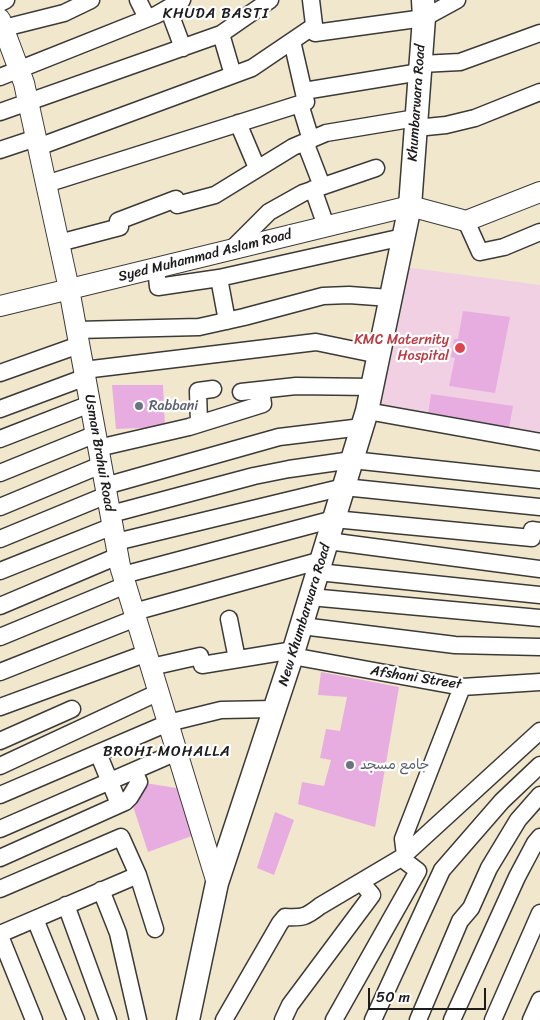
<!DOCTYPE html>
<html>
<head>
<meta charset="utf-8">
<style>
	body { margin:0 }
	#map { position:relative; width:540px; height:1020px; overflow:hidden; background:#f1e7cd; font-family:Sriracha,sans-serif }
	canvas { display:block }
	.scale { position:absolute; left:368px; top:988px; width:118px; height:22px; box-sizing:border-box; border:2px solid #1c1c1c; border-top:0; padding-left:6px; font-size:15px; line-height:18px; white-space:nowrap; color:#1c1c1c; -webkit-text-stroke:4px #fff; paint-order:stroke }
</style>
</head>
<body>
<div id="map">
<canvas width="540" height="1020"></canvas>
<div class="scale">50 m</div>
</div>
<script>
const ctx = document.querySelector('canvas').getContext('2d');
ctx.lineJoin = 'round';
function fill(path, color) {
  ctx.fillStyle = color;
  ctx.fill(path, 'evenodd');
}
function stroke(path, color, width, dash) {
  ctx.strokeStyle = color;
  ctx.lineWidth = width;
  ctx.lineCap = dash ? 'butt' : 'round';
  ctx.setLineDash(dash || []);
  ctx.stroke(path);
}
function label(font, color, halo, rows, align = 'center') {
  ctx.font = font + ' Sriracha,"Playpen Sans Arabic",sans-serif';
  ctx.lineWidth = 4.5;
  ctx.setLineDash([]);
  ctx.textBaseline = 'middle';
  ctx.strokeStyle = halo;
  ctx.fillStyle = color;
  for (const [text, x, y, turn = 0] of rows) {
    ctx.save();
    ctx.translate(x, y);
    ctx.rotate((+turn || 0) * Math.PI / 180);
    ctx.textAlign = isNaN(turn) ? turn : align;
    if (halo) ctx.strokeText(text, 0, 0);
    ctx.fillText(text, 0, 0);
    ctx.restore();
  }
}
fill(new Path2D(`
	M397,266L540,285V442L367,411Z`), '#f1d0e3');
fill(new Path2D(`
	M463,311L510,317L495,393L449,386L455,358L451,357L454,339H458Z
	M112,385H163L165,427L116,429Z
	M431,394L513,406L509,428L428,415Z
	M321,672L399,687L375,827L298,804L302,782L324,786L331,760L320,758L326,729L340,731L347,697L318,695Z
	M139,782L182,789L197,834L148,852L130,797Z
	M275,812L294,820L274,875L257,868Z`), '#e7ace0');
const minor = new Path2D(`
	M138,0L147,18
	M311,0L315,33L424,18L457,0
	M0,3L6,0
	M168,8L183,48
	M0,29L64,13L91,0
	M221,34L233,75
	M421,64L460,62L540,33
	M0,77L156,15L182,0
	M304,91L420,72
	M300,104L311,140
	M0,112L221,34L270,0
	M238,123L257,168
	M416,128L446,125L475,118L540,92
	M305,142L322,186
	M38,147L252,68L314,26
	M0,150L36,138
	M46,184L306,102L292,41
	M313,189L326,226
	M466,221L480,252L504,247L540,232
	M59,243L120,227L118,221L176,199L177,205L215,195L293,147L326,133L416,118
	M232,249L269,212L303,193L376,168
	M156,268L158,287L219,278L403,237
	M219,278L227,321
	M77,330L199,327L244,317L323,296L349,295L390,298
	M84,370L316,342L379,355
	M0,373L79,345
	M241,392L296,386L372,387
	M0,409L86,377
	M367,411L540,442
	M199,423L198,391L213,389
	M0,439L90,404
	M98,448L189,427L263,404L261,390
	M0,473L96,434
	M105,486L279,437L362,427
	M0,507L101,465
	M111,514L254,476L289,469L352,460L540,480
	M0,539L107,495
	M328,541L540,569
	M116,542L344,487L540,507
	M0,571L113,526
	M318,572L540,595
	M123,575L334,519L532,538V530L540,531
	M310,597L540,618
	M0,606L118,556
	M134,612L322,560
	M229,619L237,659
	M302,626L455,645L540,647
	M0,637L126,585
	M292,656L462,687L540,682
	M151,667L200,656L202,665L294,650
	M0,672L136,618
	M0,707L147,653
	M0,741L72,709
	M98,753L119,804
	M0,766L159,692
	M0,795L168,723L221,710L275,709
	M0,829L177,752
	M405,855L403,839L462,687
	M0,858L125,802L130,797L139,782L134,771
	M0,889L121,837L138,875L155,929
	M101,890L118,933L138,1020
	M66,905L108,1020
	M35,919L76,1020
	M0,934L138,875
	M0,936L34,1020
	M224,1020L280,923L285,917C303,918 306,917 320,906L401,858L540,731
	M283,1020L290,1005L372,895L361,882
	M334,1020L418,871L401,858
	M373,1020L442,870L502,801L540,765
	M418,1020L460,921L471,908L489,868L518,820L540,795
	M452,1020L517,877L535,843L540,837
	M493,1020L540,913
	M531,1020L540,1000`);
const tertiary = new Path2D(`
	M0,19L24,83L38,147L69,289L120,566L217,883
	M0,306L410,206L466,221L540,192`);
const secondary = new Path2D(`
	M188,1020L217,883L292,656L367,411L410,206L424,18L423,0`);
stroke(minor, '#3c3a37', 19);
stroke(tertiary, '#3c3a37', 22);
stroke(secondary, '#3c3a37', 25);
stroke(minor, '#fff', 16);
stroke(tertiary, '#fff', 20);
stroke(secondary, '#fff', 22);
for (const [x, y, r, color] of [
	[460,348,6,"#e0444e"],
	[139,406,5,"#6b7280"],
	[350,765,5,"#6b7280"]
]) {
  const dot = new Path2D();
  dot.arc(x, y, r, 0, 2 * Math.PI);
  ctx.fillStyle = color;
  ctx.fill(dot);
  stroke(dot, '#fff', 2);
}
label('14px', '#1c1c1c', '#fff', [
	["Khumbarwara Road",417,103,-86],
	["Syed Muhammad Aslam Road",205,256,-14],
	["Usman Brahui Road",99,453,80],
	["New Khumbarwara Road",305,615,-73],
	["Afshani Street",416,678,9]
]);
label('14px', '#be3a42', '#fff', [
	["KMC Maternity",449,340],
	["Hospital",449,356]
], 'right');
label('14px', '#5b616d', '#fff', [
	["Rabbani",149,406],
	["جامع مسجد",360,765]
], 'left');
ctx.letterSpacing = '1px';
label('15px', '#1c1c1c', '#fff', [
	["KHUDA BASTI",216,14],
	["BROHI MOHALLA",167,752]
]);
ctx.letterSpacing = '0px';
</script>
</body>
</html>
